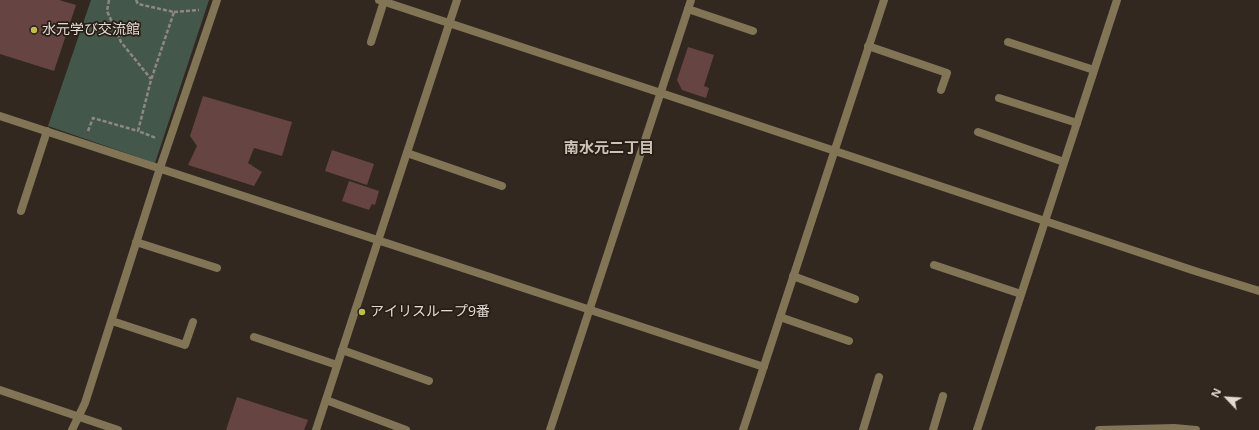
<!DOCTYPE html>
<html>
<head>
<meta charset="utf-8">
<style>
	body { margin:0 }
	#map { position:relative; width:1259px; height:430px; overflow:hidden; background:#322820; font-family:"Open Sans",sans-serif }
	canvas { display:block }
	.north { position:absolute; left:1207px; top:378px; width:40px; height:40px; -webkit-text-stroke:3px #281e16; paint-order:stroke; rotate:295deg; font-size:11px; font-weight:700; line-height:16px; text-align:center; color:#e2dbd6 }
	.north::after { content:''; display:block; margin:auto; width:14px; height:18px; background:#e2dbd6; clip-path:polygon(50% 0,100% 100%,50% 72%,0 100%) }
</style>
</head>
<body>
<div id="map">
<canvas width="1259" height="430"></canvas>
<div class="north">N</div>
</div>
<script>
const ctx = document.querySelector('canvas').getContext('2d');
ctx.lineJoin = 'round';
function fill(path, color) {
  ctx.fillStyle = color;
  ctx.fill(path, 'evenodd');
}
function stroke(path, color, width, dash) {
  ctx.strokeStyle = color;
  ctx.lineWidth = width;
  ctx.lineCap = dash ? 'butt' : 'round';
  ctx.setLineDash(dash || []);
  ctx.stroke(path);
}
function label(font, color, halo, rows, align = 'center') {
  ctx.font = font + ' "Open Sans","Noto Sans JP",sans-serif';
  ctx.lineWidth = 3.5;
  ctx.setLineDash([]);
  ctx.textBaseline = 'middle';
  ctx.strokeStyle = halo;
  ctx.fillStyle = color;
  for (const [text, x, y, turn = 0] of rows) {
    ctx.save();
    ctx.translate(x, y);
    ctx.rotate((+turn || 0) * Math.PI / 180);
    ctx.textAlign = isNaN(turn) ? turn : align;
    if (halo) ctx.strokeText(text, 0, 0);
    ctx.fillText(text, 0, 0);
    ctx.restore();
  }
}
fill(new Path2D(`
	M91,0H209L155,163L48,126Z`), '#43584b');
fill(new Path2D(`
	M0,0H59L76,5L54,71L0,54Z
	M688,47L714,55L704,86L709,88L706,98L682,90L677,80Z
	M203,96L292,122L282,156L254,148L248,163L262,172L254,186L188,165L197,146L190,136Z
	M332,150L374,164L367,185L325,171Z
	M349,181L379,191L375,205L372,204L369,210L342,201Z
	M237,397L308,420L304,430H226Z`), '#654441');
stroke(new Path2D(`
	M109,0L107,11L121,42L151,79
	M136,0L138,4L174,12L151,80L138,131L156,138
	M174,12L199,10
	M88,131L93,118L138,131`), '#8f8780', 2.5, [4, 2]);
stroke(new Path2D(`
	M688,9L753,31
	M371,42L384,1
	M1008,42L1094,70
	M868,46L947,73L941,90
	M999,98L1077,123
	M978,132L1064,162
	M407,153L502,186
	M21,211L47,131
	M136,242L217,268
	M934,265L1021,294
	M793,276L855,299
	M780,317L849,341
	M112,321L185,345L193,322
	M254,337L337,365
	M342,350L429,381
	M326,400L406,430
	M863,430L879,377
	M933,430L943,396`), '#817556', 8);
stroke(new Path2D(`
	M379,0L661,93L1195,271L1259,291
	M0,116L764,367
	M0,390L118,430
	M72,430L85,403L160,168L217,0
	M316,430L457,0
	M550,430L691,0
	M743,430L884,0
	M977,430L1117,0
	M1099,430L1174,428L1196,430`), '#817556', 8);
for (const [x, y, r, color] of [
	[34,30,4,"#bebf42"],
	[362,312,4,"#bebf42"]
]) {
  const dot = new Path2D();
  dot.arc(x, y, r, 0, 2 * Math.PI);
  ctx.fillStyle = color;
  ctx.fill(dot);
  stroke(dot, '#281e16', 1.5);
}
label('14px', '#e2dbd6', '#281e16', [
	["水元学び交流館",42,30],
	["アイリスループ9番",370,312]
], 'left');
label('bold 15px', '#cec1b6', '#281e16', [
	["南水元二丁目",609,149]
]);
</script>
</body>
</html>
